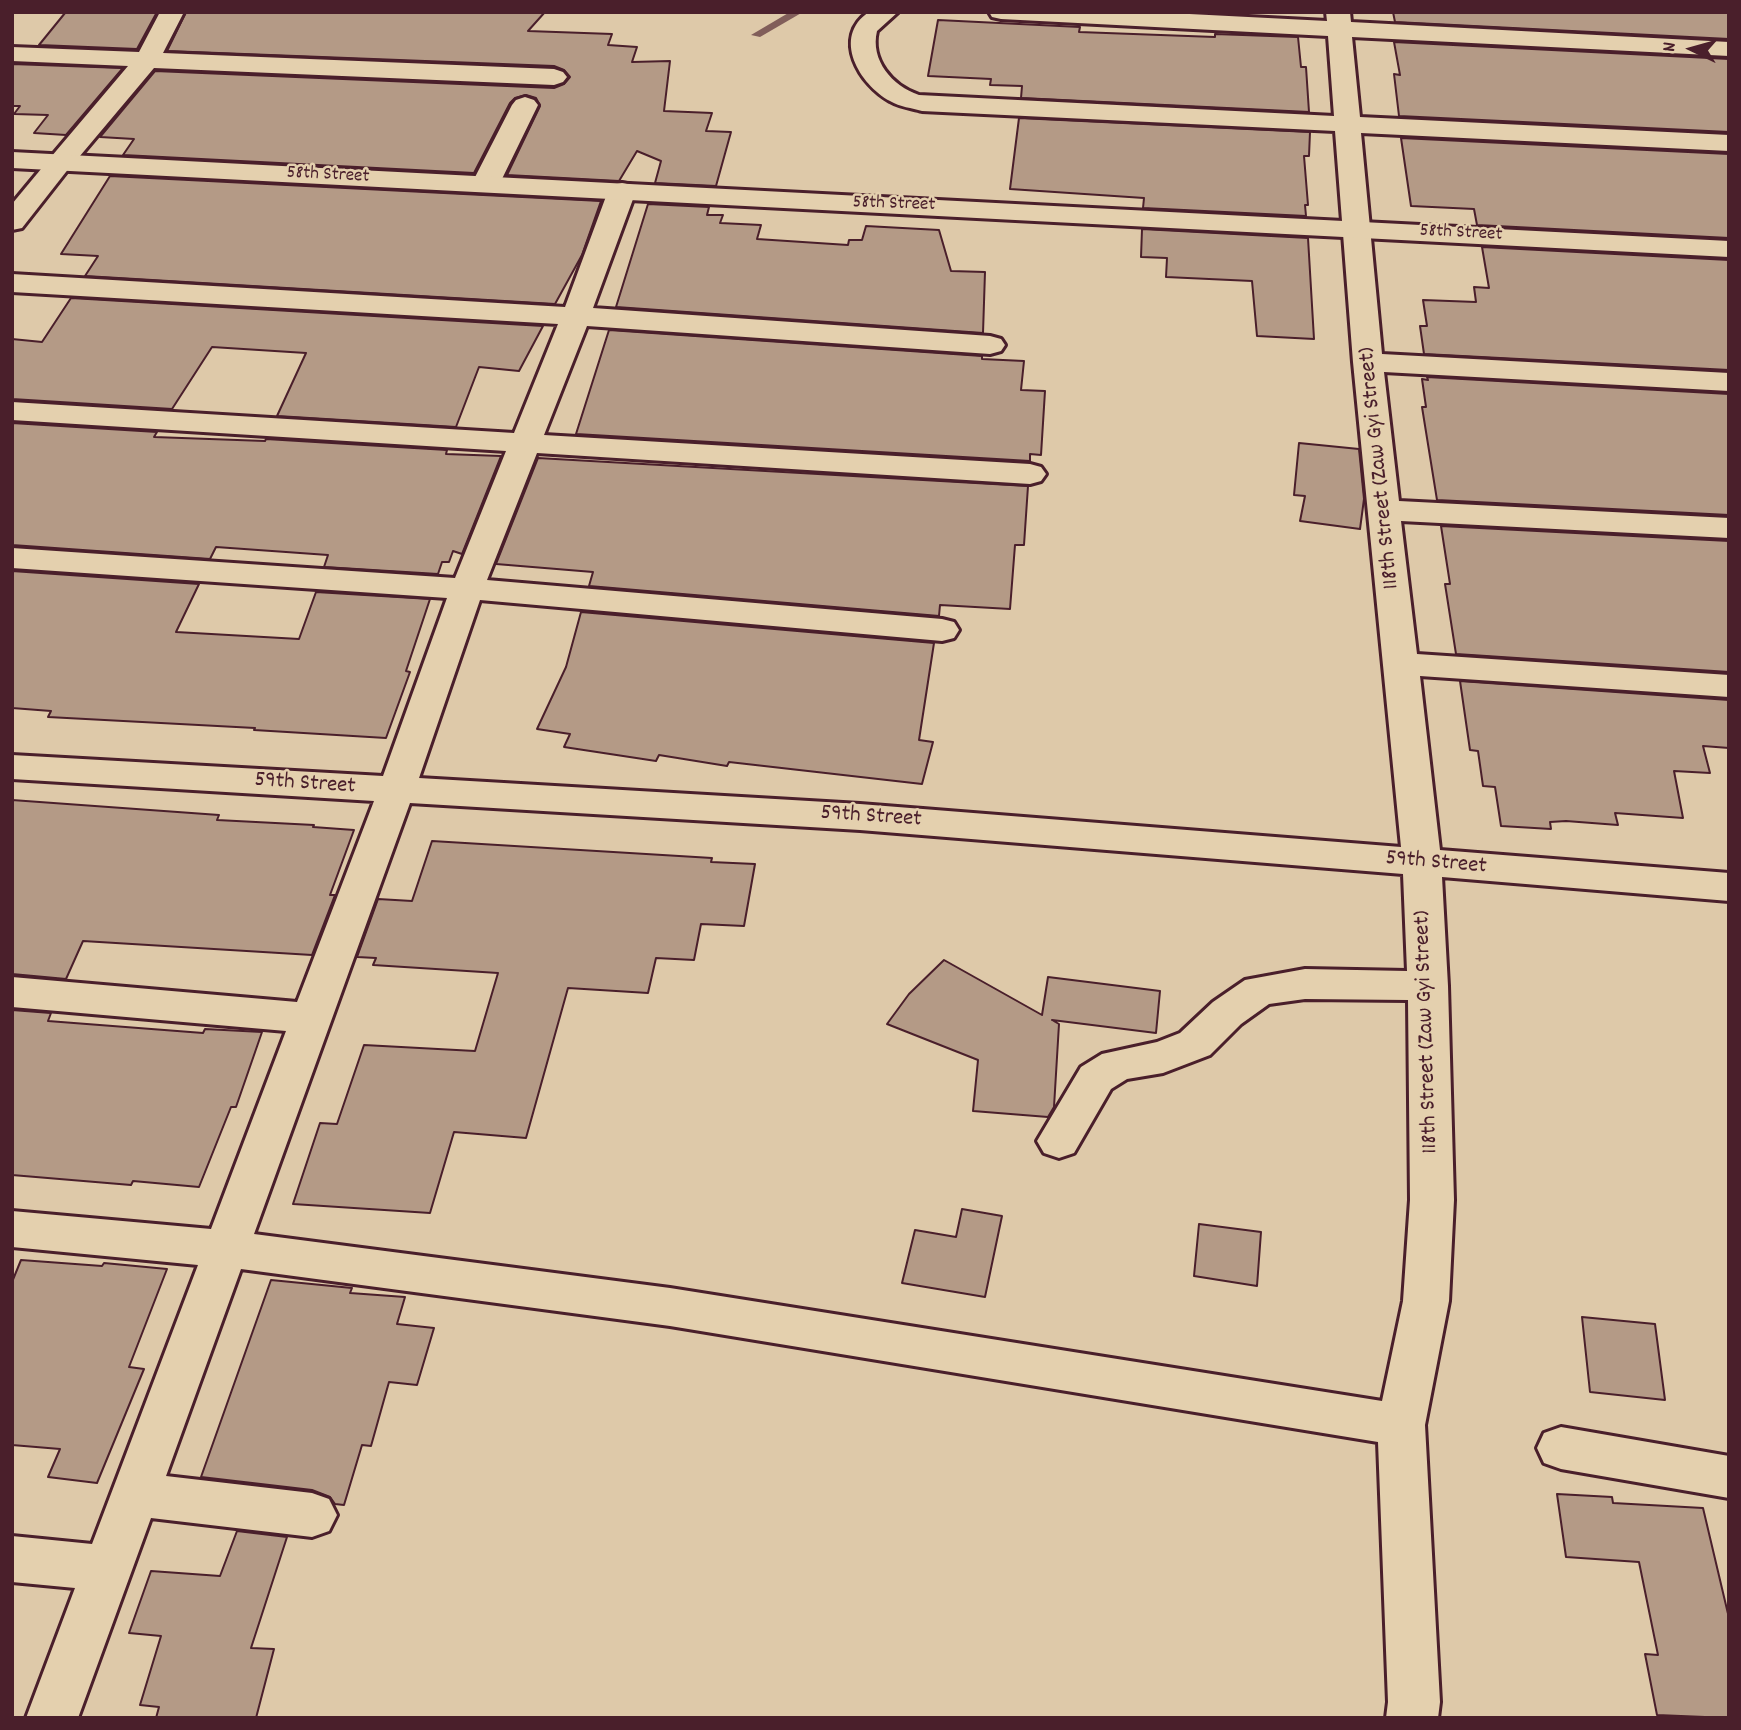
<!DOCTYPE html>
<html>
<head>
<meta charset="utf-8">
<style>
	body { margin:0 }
	#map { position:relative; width:1741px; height:1730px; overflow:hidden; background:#dec9a9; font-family:Dekko,sans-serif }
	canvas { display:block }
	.frame { position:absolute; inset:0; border:14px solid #4a1f2b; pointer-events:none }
	.north { position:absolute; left:1657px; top:14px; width:70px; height:70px; -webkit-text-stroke:5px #e4d0ae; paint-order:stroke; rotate:275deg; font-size:19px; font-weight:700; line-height:28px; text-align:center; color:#4a1f2b }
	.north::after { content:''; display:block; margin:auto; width:24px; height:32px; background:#4a1f2b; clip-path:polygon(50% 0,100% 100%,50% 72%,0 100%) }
</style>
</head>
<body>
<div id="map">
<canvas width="1741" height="1730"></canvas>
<div class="frame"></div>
<div class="north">N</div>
</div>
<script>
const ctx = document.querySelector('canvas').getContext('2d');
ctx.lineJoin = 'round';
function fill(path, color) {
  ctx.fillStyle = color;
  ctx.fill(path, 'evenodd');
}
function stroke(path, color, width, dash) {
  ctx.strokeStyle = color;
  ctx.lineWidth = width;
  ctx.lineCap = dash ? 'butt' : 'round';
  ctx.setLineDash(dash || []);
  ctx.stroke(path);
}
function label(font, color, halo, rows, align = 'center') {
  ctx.font = font + ' Dekko,sans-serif';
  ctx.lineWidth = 5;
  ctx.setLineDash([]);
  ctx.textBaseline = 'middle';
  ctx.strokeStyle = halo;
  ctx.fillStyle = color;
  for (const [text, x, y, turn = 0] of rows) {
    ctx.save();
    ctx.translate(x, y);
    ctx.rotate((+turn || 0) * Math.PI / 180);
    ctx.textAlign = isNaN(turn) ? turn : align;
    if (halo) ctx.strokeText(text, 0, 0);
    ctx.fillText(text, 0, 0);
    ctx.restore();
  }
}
fill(new Path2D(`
	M790,12H803L760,37L751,35Z`), '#815e5a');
const building = new Path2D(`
	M83,12H157L137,49L39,45L65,13Z
	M186,12H545L528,31L612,34L608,45L637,47L632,62L670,61L664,111L712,113L706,131L731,132L716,186L655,183L661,161L637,151L619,181L507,175L540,106L536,98L526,95L515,98L510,103L474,173L123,155L134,139L100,137L155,71L554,88L564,84L570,77L564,70L554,66L167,51Z
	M1393,12H1729V39L1395,22Z
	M938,20L1080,27L1079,32L1215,37V34L1298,37L1301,67H1306L1309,112L1021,98L1022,86L990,85L991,79L928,76Z
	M1394,42L1729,59V132L1399,116L1394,74L1400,75Z
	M12,64L123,68L66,135L34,133L48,115L14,114L20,106H12Z
	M1019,118L1310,132L1309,156H1304L1308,205H1305L1306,216L1143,208L1144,198L1010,189Z
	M1401,138L1729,154V238L1477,225L1474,209L1411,206Z
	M110,176L601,201L582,255L555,304L85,276L98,256L61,254Z
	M648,204L709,207L707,215H723L720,223L761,225L757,239L848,245L849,240H862L866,226L939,230L951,271L985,272L983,333L616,307Z
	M1142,229L1308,238L1314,339L1257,336L1252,281L1166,277L1167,258L1141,257Z
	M1482,247L1729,260V370L1424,354L1420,326H1427L1423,300L1476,302L1474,287L1489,288Z
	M71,298L543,326L519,371L479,367L456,427L277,416L306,353L212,347L172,409L12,399V339L42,342Z
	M609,330L982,356V359L1024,361L1021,390L1045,391L1041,455L1030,454V461L576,434Z
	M1427,377L1729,394V515L1437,500L1422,407H1426L1422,379L1428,380Z
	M12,423L157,432L154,437L265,441L266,439L447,450L446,454L501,456L462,554L453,551L449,562H442L438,574L324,567L328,555L216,547L210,559L12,545Z
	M1299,443L1359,449L1364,499L1360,529L1300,521L1305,496L1294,495Z
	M538,458L1028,486L1024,545H1015L1010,609L940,605L939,616L589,586L593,572L496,564Z
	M1441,526L1729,541V672L1456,654L1445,584H1450Z
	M12,571L199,584L176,632L299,639L316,592L430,599L406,671L410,672L386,738L254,730L255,728L48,717L51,711L12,708Z
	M581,612L934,643L919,740L933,742L922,784L729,762L727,766L659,755L656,761L564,747L570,734L537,729L566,667Z
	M1460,681L1729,700V748L1703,746L1710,773L1674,771L1683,818L1615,813L1618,825L1566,821L1550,822L1551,829L1501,826L1495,787L1483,786L1478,751L1470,750Z
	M12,800L219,815L217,820L314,825L313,827L354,830L330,895H335L312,955L83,941L66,979L12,974Z
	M432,841L712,858L711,862L755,864L744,926L701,924L694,960L656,958L648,993L568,988L526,1138L454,1132L430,1213L293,1204L320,1123L337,1124L364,1045L475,1051L498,973L373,965L376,958L357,957L378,899L412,901Z
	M944,960L1042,1015L1048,977L1160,991L1156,1033L1052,1020L1059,1024L1054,1107L1048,1117L973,1111L978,1060L887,1024L909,994Z
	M12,1010L51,1013L48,1021L203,1033L205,1029L262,1032L236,1107H231L199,1187L133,1181L131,1185L12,1175Z
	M962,1209L1002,1216L985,1297L902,1283L915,1230L956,1237Z
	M1199,1224L1261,1232L1257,1286L1194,1276Z
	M21,1260L102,1266L104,1263L167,1269L129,1367L144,1369L97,1483L48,1477L60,1449L12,1445V1282Z
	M271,1280L352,1288L350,1293L405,1297L397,1324L434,1328L417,1385L389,1382L371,1446L362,1445L344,1505L335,1504L330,1497L312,1490L201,1477Z
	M1582,1317L1655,1324L1665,1400L1590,1392Z
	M1557,1494L1612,1497L1613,1503L1703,1508L1729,1618V1718L1657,1715L1645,1654L1658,1655L1639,1562L1566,1557Z
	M237,1531L287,1537L251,1648L274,1649L256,1718H156L159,1707L140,1705L161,1636L129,1633L151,1571L220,1576Z`);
fill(building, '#b49a86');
stroke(building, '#4a1f2b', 2);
const minor = new Path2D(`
	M160,12H184L163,53L554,69L563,72L567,77L563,82L554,85L154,68L69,169L60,171L51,169L47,163L51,157L128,66L12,61V47L139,52Z
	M869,12H898L877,31C870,60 892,86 919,95L1334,116L1328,36L1001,19L992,17L989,12H1150L1327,21L1326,12H1350L1351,22L1729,42V56L1352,37L1360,117L1729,135V151L1361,133L1382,354L1729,373V391L1384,372L1399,501L1729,518V538L1401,521L1417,654L1729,675V697L1420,676L1440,850L1729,873V901L1442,877L1448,986L1454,1200L1449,1301L1425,1425L1440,1702L1438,1718H1386L1388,1702L1378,1442L670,1326L241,1269L166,1476L312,1493L329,1499L337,1515L329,1531L312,1537L151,1518L78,1718H26L75,1588L12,1582V1536L92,1544L198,1265L12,1247V1211L211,1229L286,1031L12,1007V977L297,1002L374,801L12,779V755L383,776L447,598L12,568V548L455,578L506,451L12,420V402L514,433L558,324L12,292V274L565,307L608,191L612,185L622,183L632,185L636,191L593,308L990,336L1001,339L1005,345L1001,351L990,354L587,326L544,435L1030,464L1041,467L1046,474L1041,481L1030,484L537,453L487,580L942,619L954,622L959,630L954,638L942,641L480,600L419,778L860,804L1401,847L1353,362L1335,131L922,111C912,108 900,107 890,101C860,85 831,37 869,12ZM410,803L860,830L1403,874L1407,971L1305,969L1245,980L1213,1002L1180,1033L1157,1042L1102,1054L1081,1067L1037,1141L1044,1153L1059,1158L1074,1153L1111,1089L1127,1079L1163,1073L1210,1055L1241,1024L1269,1004L1305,999L1408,1000L1410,1200L1403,1301L1382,1401L670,1288L254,1234Z
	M525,97L534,100L538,105L500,183L496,189L486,191L476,189L472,183L512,105L516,100Z
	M1561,1427L1729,1456V1498L1561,1469L1544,1463L1537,1448L1544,1433Z`);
const tertiary = new Path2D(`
	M60,155L69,157L73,163L22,228L12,230V204L51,157Z`);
const secondary = new Path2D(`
	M12,152L1729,241V257L12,168Z`);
stroke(minor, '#4a1f2b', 6);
stroke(tertiary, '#4a1f2b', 6);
stroke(secondary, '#4a1f2b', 6);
fill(minor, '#e4d0ae');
fill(tertiary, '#e4d0ae');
fill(secondary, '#e4d0ae');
label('19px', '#4a1f2b', '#e4d0ae', [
	["58th Street",328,176,3],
	["58th Street",894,205,2],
	["58th Street",1461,234,3]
]);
label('23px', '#4a1f2b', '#e4d0ae', [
	["118th Street (Zaw Gyi Street)",1381,468,-96],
	["59th Street",305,785,4],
	["59th Street",871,818,4],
	["59th Street",1436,864,5],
	["118th Street (Zaw Gyi Street)",1428,1032,-92]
]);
</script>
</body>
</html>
